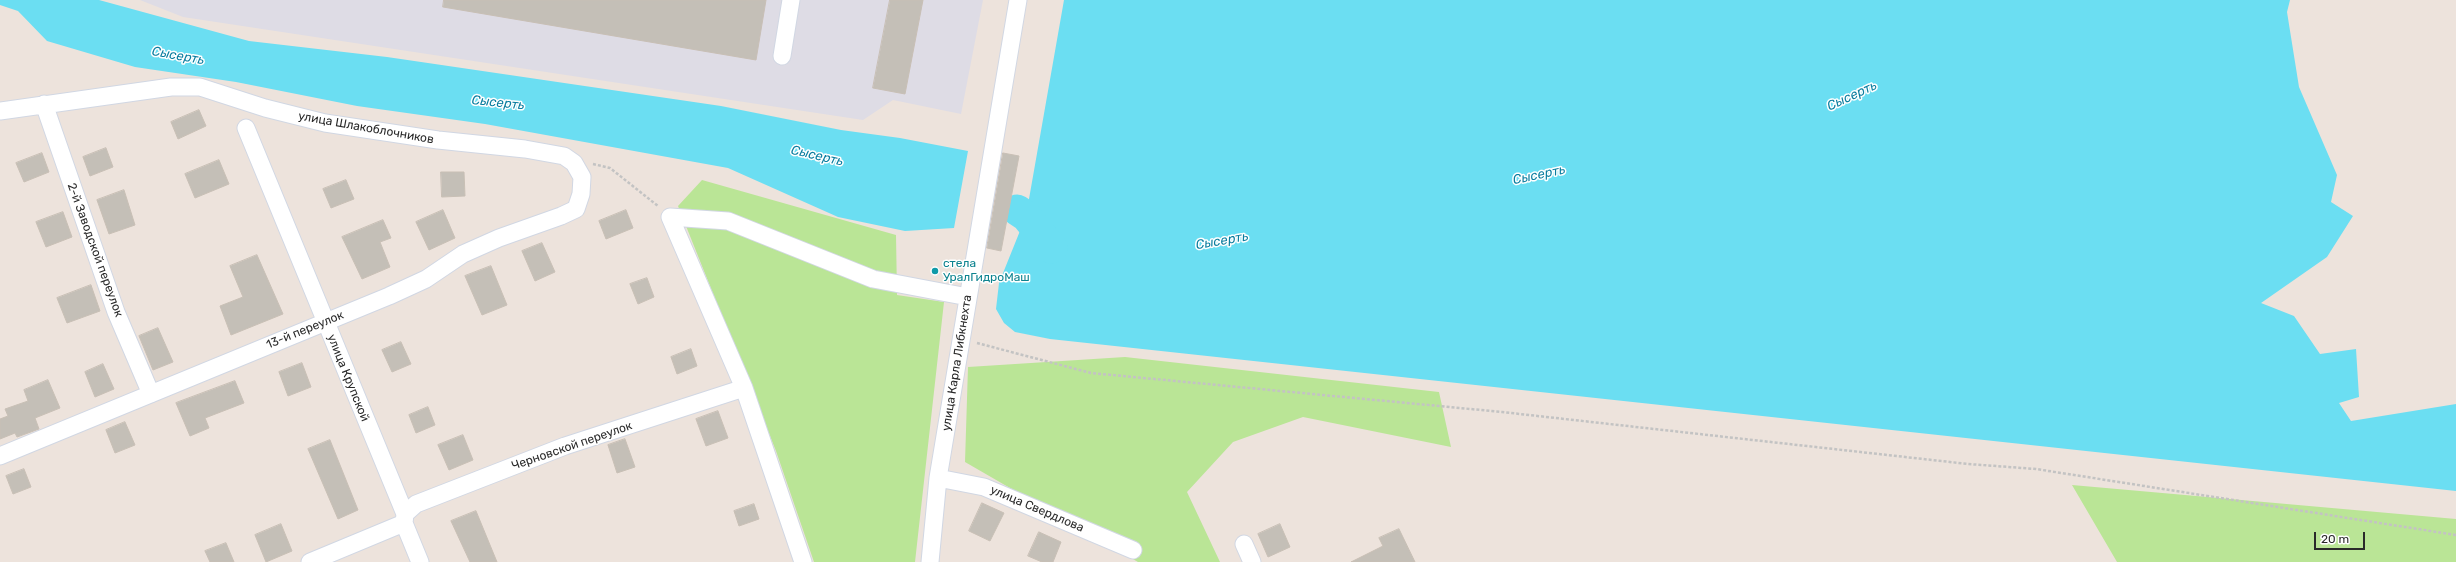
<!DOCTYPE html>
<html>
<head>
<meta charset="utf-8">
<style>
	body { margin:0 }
	#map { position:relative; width:2456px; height:562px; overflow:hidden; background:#ede3dc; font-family:Rubik,sans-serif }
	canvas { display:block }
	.scale { position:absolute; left:2314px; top:532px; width:51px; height:18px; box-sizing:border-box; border:2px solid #2a2a2a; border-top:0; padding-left:5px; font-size:12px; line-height:14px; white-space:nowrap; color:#2a2a2a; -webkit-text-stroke:3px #fff; paint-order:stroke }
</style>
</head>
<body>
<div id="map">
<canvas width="2456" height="562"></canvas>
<div class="scale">20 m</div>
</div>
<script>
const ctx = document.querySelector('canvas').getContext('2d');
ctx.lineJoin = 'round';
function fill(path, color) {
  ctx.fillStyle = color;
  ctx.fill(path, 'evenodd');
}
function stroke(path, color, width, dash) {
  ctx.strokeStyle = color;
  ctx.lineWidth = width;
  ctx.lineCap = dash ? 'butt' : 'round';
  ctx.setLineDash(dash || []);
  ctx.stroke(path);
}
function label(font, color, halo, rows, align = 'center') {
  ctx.font = font + ' Rubik,sans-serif';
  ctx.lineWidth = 3;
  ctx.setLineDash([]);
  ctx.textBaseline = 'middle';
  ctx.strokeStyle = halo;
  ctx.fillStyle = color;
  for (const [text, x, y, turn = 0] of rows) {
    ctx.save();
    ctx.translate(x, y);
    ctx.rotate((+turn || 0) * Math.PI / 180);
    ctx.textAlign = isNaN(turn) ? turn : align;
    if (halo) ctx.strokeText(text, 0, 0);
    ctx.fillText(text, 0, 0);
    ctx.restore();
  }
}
fill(new Path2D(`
	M140,0H983L961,114L893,100L863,120L183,17Z`), '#dedce5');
fill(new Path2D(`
	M702,180L896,235L897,295L944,302L915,562H814L776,451L678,206Z
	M1125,357L1439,392L1451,447L1303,417L1233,442L1187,492L1220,562H1138L965,462L968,367Z
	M2072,485L2456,519V562H2117Z`), '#bae596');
fill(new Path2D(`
	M0,0H99L249,41L387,57L721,106L841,130L900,138L968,151L954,228L905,231L838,217L728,168L485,124L357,106L236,82L135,67L47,41L18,11L0,5Z
	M1064,0H2290L2287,12L2299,87L2337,175L2331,202L2353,216L2327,257L2261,303L2294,316L2320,354L2356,349L2359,397L2339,403L2351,421L2456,404V491L1050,339L1015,332L1004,323L996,309L999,283L1026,216Z`), '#6bdef2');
stroke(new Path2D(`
	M1017,210L1026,216L1052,248`), '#6bdef2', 31);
const building = new Path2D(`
	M444,0H766L756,60L443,7Z
	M890,0H923L905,94L873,88Z
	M199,110L206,126L178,139L171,122Z
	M106,148L113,167L90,176L83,157Z
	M42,153L49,172L24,182L16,163Z
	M1003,153L1019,156L1001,251L987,248Z
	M219,160L229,184L195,198L185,174Z
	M441,172H464L465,196L442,197Z
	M346,180L354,199L331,208L323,189Z
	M124,190L135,225L109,234L97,200Z
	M443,210L455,238L429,250L416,222Z
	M626,210L633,228L606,239L599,221Z
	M63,212L72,237L46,247L36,222Z
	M383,220L391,238L380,242L390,267L362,279L342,237Z
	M542,243L555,272L535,281L522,251Z
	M257,255L283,314L231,335L220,306L243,297L230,266Z
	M491,266L507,305L482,315L465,276Z
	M647,278L654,297L638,304L630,284Z
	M91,285L100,311L67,323L57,298Z
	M158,328L173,362L153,370L139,336Z
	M401,342L411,364L392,372L382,350Z
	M691,349L697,366L677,374L671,357Z
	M302,363L311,387L288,396L279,372Z
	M103,364L114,389L95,397L85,372Z
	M48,380L60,408L35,418L39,429L17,437L15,433L0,439V419L8,416L5,409L28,401L24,390Z
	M235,381L244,403L205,418L209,428L190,436L176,403Z
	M428,407L435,425L416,433L409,415Z
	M718,411L728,438L706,446L696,419Z
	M125,422L135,445L115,453L106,430Z
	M463,435L473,460L449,470L438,445Z
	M625,439L635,467L617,473L608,445Z
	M330,440L358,510L338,519L308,449Z
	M24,469L31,487L13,494L6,476Z
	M982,503L1004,513L990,541L969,531Z
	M754,504L759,519L739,526L734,511Z
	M476,511L497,562H470L451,521Z
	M281,524L292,551L266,562L255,535Z
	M1280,524L1290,547L1268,557L1258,534Z
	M1399,529L1415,562H1351L1383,546L1379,538Z
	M1039,532L1061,542L1053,562H1042L1028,556Z
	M226,543L234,562H210L205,551Z`);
fill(building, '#c4bfb7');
stroke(building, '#c8bfb5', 1);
const minor = new Path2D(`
	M782,56L791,0
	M44,104L116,312L151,394
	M0,111L171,87H200L265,108L325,123L438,140L525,149L564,156L574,163L582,177L581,194L576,209L561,216L499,238L463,254L426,279L389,296L0,456
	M246,128L405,514L404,523L420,562
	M938,478L984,487L1133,550
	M405,514L416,504L565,446L744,388
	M1244,544L1252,562
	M310,562L404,523
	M803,562L744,388L670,217L728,221L873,279L968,297
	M930,562L938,478L1018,0`);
stroke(minor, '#d1d7e3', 19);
stroke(new Path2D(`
	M593,164L610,168L658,206
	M977,343L1091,373L1502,412L1968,464L2036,469L2456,535`), '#c3c3c3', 2.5, [3, 2]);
stroke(minor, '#fff', 17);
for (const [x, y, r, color] of [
	[935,271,4,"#0f9aa8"]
]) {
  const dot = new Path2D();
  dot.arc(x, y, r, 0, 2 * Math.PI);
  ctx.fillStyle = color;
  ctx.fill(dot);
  stroke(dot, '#fff', 1.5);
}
label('12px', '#2a2a2a', '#fff', [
	["улица Шлакоблочников",366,128,10],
	["2-й Заводской переулок",95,250,70],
	["13-й переулок",305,330,-22],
	["улица Карла Либкнехта",957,363,-81],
	["улица Крупской",348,378,68],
	["Черновской переулок",572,446,-19],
	["улица Свердлова",1037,509,23]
]);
label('12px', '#0d838f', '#fff', [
	["стела",943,264],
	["УралГидроМаш",943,278]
], 'left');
label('italic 13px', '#097d9f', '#fff', [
	["Сысерть",178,56,10],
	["Сысерть",1852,96,-25],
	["Сысерть",498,103,6],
	["Сысерть",817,156,13],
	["Сысерть",1539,175,-12],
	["Сысерть",1222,241,-10]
]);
</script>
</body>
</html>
